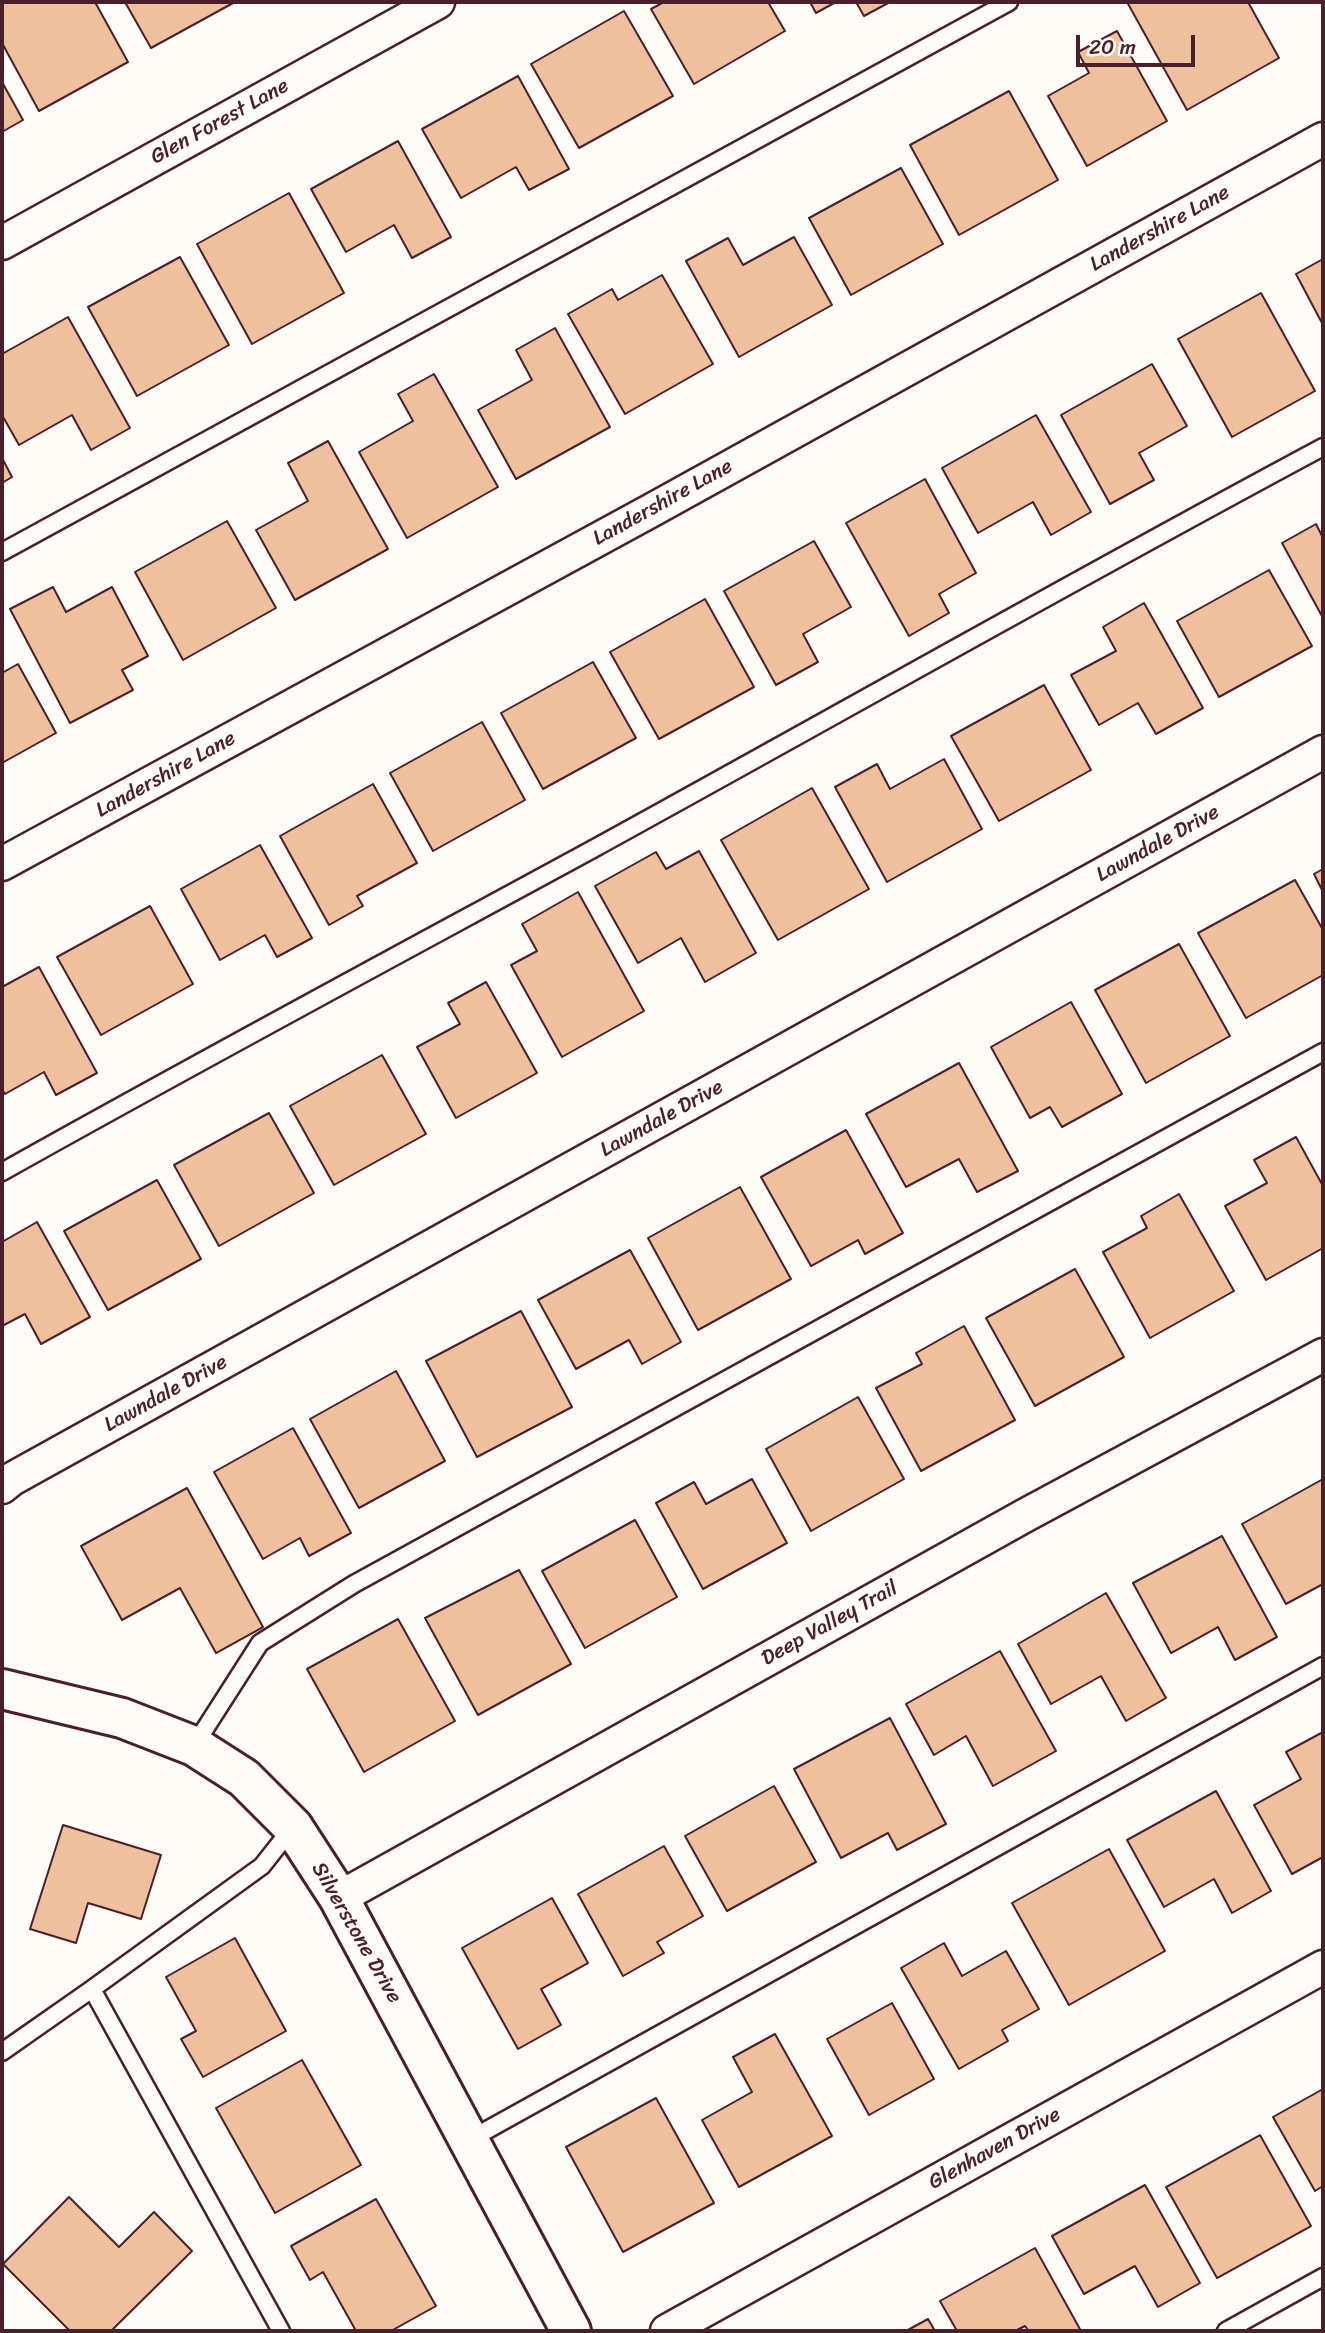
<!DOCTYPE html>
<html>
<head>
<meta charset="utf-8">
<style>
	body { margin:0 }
	#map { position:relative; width:1325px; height:2333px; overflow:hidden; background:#fdfcf7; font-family:Sriracha,sans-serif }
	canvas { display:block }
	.frame { position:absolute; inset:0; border:4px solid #4a1f2b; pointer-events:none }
	.scale { position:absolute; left:1076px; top:35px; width:119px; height:32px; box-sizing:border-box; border:4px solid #4a1f2b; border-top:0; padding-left:9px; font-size:21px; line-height:24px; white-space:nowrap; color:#4a1f2b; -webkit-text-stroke:5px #fdfcf7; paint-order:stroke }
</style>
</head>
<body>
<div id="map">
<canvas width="1325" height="2333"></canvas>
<div class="frame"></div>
<div class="scale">20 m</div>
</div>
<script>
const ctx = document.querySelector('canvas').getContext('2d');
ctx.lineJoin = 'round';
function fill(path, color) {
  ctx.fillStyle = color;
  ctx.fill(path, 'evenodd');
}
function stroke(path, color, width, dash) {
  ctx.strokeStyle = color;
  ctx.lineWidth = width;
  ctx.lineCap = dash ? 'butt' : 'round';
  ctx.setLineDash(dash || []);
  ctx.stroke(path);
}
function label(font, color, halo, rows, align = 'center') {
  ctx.font = font + ' Sriracha,sans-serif';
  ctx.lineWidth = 5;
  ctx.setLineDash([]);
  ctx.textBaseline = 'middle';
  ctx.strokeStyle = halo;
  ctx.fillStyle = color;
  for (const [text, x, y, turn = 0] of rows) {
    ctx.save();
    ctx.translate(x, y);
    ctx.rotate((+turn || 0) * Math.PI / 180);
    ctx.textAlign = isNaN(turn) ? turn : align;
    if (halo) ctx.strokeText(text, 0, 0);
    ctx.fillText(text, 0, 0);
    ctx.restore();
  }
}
const building = new Path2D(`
	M2,2H95L128,62L39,111L2,43Z
	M125,2H235L151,48Z
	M664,2H768L785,31L694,84L651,9Z
	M810,2H836L816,13Z
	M856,2H890L864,16Z
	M1127,2H1248L1279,58L1187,110Z
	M624,11L673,96L579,148L531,64Z
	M1117,31L1167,121L1087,166L1048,96L1089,73L1078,52Z
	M518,76L569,169L529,190L516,167L461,198L422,129Z
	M2,82L23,120L2,132Z
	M1009,91L1058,180L959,235L910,145Z
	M398,141L451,237L412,258L394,225L346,252L311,189Z
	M901,168L943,244L851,295L809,218Z
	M289,193L344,293L252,344L197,244Z
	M794,237L832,305L739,357L686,261L728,238L743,265Z
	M180,257L229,345L137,396L88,307Z
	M1323,259V325L1296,274Z
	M662,275L713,364L625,414L568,314L612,289L618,300Z
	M1261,293L1315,391L1232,437L1178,339Z
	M68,317L130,428L91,450L72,415L19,445L2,415V354Z
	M555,328L610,427L516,479L478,410L532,380L516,350Z
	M1152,364L1187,426L1139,453L1154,480L1110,504L1061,415Z
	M434,374L498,487L407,538L359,452L413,421L398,394Z
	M1036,415L1091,512L1051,535L1033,502L978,533L942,468Z
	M328,441L388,549L295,600L256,530L308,501L288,463Z
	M2,458L12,477L2,483Z
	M925,479L976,573L939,594L949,613L909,636L846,523Z
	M227,521L276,608L183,660L135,572Z
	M1316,524L1323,538V618L1282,543Z
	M814,541L851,607L803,634L818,662L776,685L724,591Z
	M1269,570L1312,646L1219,697L1177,621Z
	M53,587L66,612L112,587L148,656L122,670L133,690L70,723L10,609Z
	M705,599L754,687L659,739L610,652Z
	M1144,603L1203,708L1156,734L1138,703L1099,725L1071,675L1116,651L1103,627Z
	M593,662L636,738L543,789L501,713Z
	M18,664L56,733L2,763V673Z
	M1044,685L1091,770L999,821L951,736Z
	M482,722L525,800L433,851L390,773Z
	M944,759L982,829L887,882L835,787L877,764L890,789Z
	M373,784L417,863L357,896L363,906L329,925L280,836Z
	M812,788L869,889L778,940L721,840Z
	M260,845L312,938L277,957L265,935L220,960L181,889Z
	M699,851L756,953L705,982L681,938L638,963L595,886L656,852L666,869Z
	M1323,869V892L1314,874Z
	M1295,880L1323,930V975L1246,1018L1198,933Z
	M578,892L644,1011L562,1057L511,965L537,951L522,924Z
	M150,906L193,984L101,1035L57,957Z
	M1179,944L1230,1036L1146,1083L1095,990Z
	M39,967L97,1073L56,1095L44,1072L5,1094L2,1089V987Z
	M486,982L537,1073L456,1118L417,1047L460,1024L448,1003Z
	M1071,1002L1122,1094L1062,1127L1050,1107L1030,1118L991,1047Z
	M382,1055L426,1134L334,1185L290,1106Z
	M959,1063L1018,1171L977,1192L959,1159L906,1187L866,1114Z
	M269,1113L314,1193L219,1246L174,1165Z
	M846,1130L903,1233L865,1254L858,1240L811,1266L761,1177Z
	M1296,1137L1323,1186V1248L1266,1280L1225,1206L1267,1183L1254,1160Z
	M157,1180L201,1259L108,1310L64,1231Z
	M740,1187L791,1279L698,1330L648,1238Z
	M1179,1194L1234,1291L1150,1338L1103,1252L1147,1228L1141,1216Z
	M37,1222L90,1317L41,1344L25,1314L2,1326V1242Z
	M630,1250L681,1342L642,1364L629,1340L576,1369L538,1300Z
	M1075,1269L1124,1357L1035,1406L986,1318Z
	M521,1311L572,1407L477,1457L426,1361Z
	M964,1326L1015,1420L921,1471L876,1388L922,1364L916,1353Z
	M396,1371L445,1461L359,1508L310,1419Z
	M858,1397L904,1479L811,1531L766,1449Z
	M293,1428L351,1533L309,1556L300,1538L263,1559L214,1472Z
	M752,1479L787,1543L703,1589L656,1503L694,1482L706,1504Z
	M1323,1479V1584L1286,1604L1242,1524Z
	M187,1488L263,1627L216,1653L180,1588L122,1620L81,1546Z
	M635,1520L677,1597L585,1648L542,1571Z
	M1222,1536L1277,1637L1235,1660L1218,1627L1171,1653L1133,1583Z
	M519,1570L571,1664L478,1715L425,1618Z
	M1106,1593L1166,1698L1126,1721L1101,1676L1051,1704L1018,1644Z
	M398,1619L455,1721L364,1772L307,1669Z
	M1000,1651L1056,1751L993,1786L966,1736L934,1755L906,1704Z
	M890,1718L946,1824L897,1850L888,1833L841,1858L794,1769Z
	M1323,1732V1857L1292,1874L1254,1805L1301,1779L1286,1752Z
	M774,1786L816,1862L727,1911L685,1836Z
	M1216,1791L1271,1891L1232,1913L1214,1879L1164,1907L1127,1840Z
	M63,1825L161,1855L141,1919L88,1903L76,1943L30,1929Z
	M664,1846L703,1916L657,1942L664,1953L623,1976L578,1894Z
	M1109,1849L1165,1951L1069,2005L1012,1903Z
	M552,1898L588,1963L541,1989L561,2025L518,2049L462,1948Z
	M235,1938L286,2031L203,2077L181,2039L196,2031L166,1977Z
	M944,1943L962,1976L1006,1951L1039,2009L1002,2030L1008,2041L959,2069L901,1968Z
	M892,2003L934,2079L869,2115L827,2039Z
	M775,2034L832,2136L739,2187L702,2120L752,2092L733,2057Z
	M302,2060L361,2165L275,2213L216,2108Z
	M1323,2089V2186L1315,2191L1273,2117Z
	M656,2098L714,2203L623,2252L566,2147Z
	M1260,2135L1311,2226L1217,2278L1166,2187Z
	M1145,2185L1200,2283L1158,2307L1135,2266L1084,2294L1052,2236Z
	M69,2197L119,2247L154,2212L192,2251L111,2331H70L3,2264Z
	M376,2199L436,2306L391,2331H356L323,2272L310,2280L291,2246Z
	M1035,2248L1081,2331H1029L1025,2326L1015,2331H957L940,2301Z
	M928,2319L935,2331H906Z`);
fill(building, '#eec09e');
stroke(building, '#4a1f2b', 2);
const lane = new Path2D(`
	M2,552L1009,2
	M2,1172C198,1062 396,956 593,849C837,715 1078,578 1323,447
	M194,1746L260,1643L354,1584L1323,1052
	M2,2052L92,1989
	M469,2140L1323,1666
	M281,2331L92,1989L262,1866L292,1828
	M1226,2331L1323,2277`);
const street = new Path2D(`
	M2,243L438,2
	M2,864L652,510L1323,139
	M2,1487L12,1479L1323,752
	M339,1898L1024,1516L1323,1355
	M667,2331L1323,1967`);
const secondary = new Path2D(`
	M2,1689L122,1718L194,1746L244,1778L293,1827L339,1898L571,2331`);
stroke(lane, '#4a1f2b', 21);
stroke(street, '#4a1f2b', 37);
stroke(secondary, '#4a1f2b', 44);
stroke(lane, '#fdfcf7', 16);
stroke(street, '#fdfcf7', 32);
stroke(secondary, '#fdfcf7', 38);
label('21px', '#4a1f2b', '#fdfcf7', [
	["Glen Forest Lane",220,122,-29],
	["Landershire Lane",1160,229,-29],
	["Landershire Lane",663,503,-29],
	["Landershire Lane",166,775,-29],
	["Lawndale Drive",1158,844,-29],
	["Lawndale Drive",662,1119,-29],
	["Lawndale Drive",166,1394,-29],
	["Deep Valley Trail",830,1624,-29],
	["Silverstone Drive",356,1933,60],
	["Glenhaven Drive",995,2149,-29]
]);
</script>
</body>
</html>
